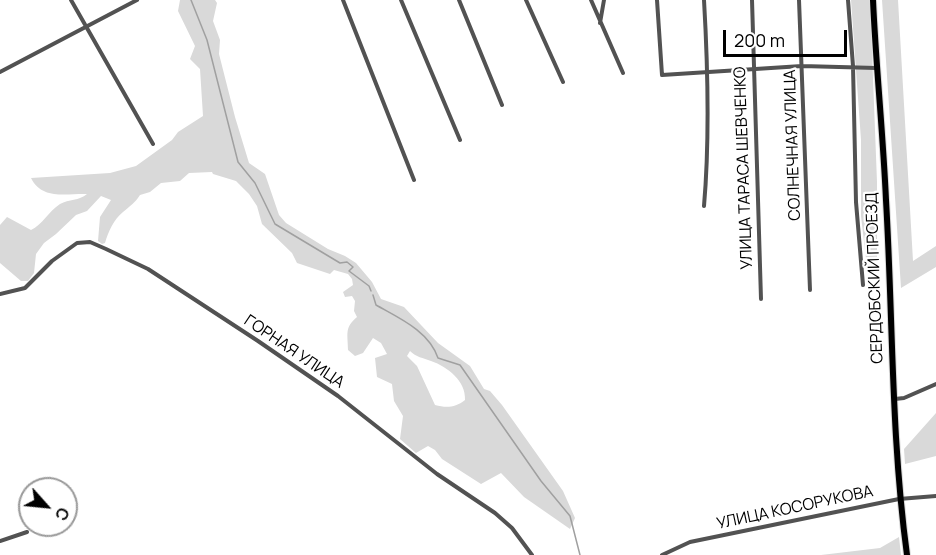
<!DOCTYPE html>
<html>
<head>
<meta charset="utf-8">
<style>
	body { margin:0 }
	#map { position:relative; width:936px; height:555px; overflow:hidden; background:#fff; font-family:Manrope,sans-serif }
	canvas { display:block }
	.north { position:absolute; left:18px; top:477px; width:60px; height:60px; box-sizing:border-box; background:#fff; border:2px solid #999; border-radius:50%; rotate:117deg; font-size:16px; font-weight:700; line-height:24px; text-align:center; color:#000 }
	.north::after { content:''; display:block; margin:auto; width:21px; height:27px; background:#000; clip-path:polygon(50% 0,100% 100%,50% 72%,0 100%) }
	.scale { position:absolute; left:723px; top:30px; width:124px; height:27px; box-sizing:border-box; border:3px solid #000; border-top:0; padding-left:8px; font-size:18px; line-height:21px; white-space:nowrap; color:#000; -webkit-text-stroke:4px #fff; paint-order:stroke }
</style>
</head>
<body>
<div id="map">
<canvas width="936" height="555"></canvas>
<div class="north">С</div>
<div class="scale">200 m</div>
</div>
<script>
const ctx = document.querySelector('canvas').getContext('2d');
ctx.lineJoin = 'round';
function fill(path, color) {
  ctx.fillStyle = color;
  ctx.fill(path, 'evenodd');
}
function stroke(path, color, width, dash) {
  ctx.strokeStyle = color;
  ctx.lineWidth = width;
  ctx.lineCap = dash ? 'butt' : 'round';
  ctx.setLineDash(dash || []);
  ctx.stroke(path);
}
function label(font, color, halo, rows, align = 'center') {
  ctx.font = font + ' Manrope,sans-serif';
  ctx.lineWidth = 4.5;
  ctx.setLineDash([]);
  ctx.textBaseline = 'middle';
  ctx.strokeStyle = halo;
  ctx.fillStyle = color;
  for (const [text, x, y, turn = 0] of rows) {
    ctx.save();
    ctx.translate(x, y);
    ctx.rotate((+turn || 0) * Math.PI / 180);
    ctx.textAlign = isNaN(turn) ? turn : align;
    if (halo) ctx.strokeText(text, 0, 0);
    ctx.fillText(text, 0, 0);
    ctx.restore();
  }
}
fill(new Path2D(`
	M180,0H215L217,3L213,21L220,40L219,54L235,117L249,163L265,174L279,215L286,223L328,249L345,256L356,263L372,282L381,299L404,307L438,343L470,366L484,389L490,391L502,405L563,491L575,518L570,529L524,497L501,473L481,484L442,459L435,450L428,446L416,453L400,439L403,416L394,401L392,384L377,377L375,358L387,354L381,343L373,338L363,353L355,356L348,350C348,334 344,328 357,317L354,311L355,301L352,296L345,297L343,292L353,285L352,279L348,274L334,270L330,274L297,263L292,253L262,224L257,206L249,194L236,181L213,174L212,172L189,173L180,181L161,183L150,192L140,195C135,203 130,206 123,212C114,219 108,232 105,243L102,244L98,241L100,217L111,200L101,196L87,211L76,215L56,234L44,243L36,254L34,273L28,281H21L0,263V225L7,217L31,230C42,225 49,211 60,204C69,199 79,201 87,194C69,193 42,201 31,178L110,173L136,166L172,140L178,132L203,116L200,69L190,59L195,46L178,11ZM410,351C416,357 423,358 431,361C448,367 466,381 465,400C455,408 446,408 435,405L417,366L407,356Z
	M851,0H870L877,182V261L871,267H867L861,216V140Z
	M882,0H898L913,261L936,246V267L901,288Z
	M936,413V456L905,464L904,449Z
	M899,537L901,555H821L880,548Z`), '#d9d9d9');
stroke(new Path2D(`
	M191,0L207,40L238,162L255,183L275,224L340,263L347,262L353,267L349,271L369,286L371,291
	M373,295L376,305C399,318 429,331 438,358L460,365L541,481L570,516L580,555`), '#a0a0a0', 1.5);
const primary = new Path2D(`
	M873,0C876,67 883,133 886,200C893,319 891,437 907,555`);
stroke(primary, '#dbdbdb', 8);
stroke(new Path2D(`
	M71,0L153,144
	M343,0L414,180
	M401,0L460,140
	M459,0L502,105
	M526,0L563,82
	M591,0L623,73
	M657,0L662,75L802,66L876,68
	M752,0L761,299
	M799,0L810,290
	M848,0L853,66L856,202L863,285
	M600,23L604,0
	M0,72L137,0
	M704,206C710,137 708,69 704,0
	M0,294L25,288L52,261L77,243L90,242L106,249L148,269L258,341L338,396L437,474L495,513L512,528L532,555
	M895,399L904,398L936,384
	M0,541L27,532
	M662,555L690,542L899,499L936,496`), '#525252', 4);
stroke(primary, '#000', 6);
label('16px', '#000', '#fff', [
	["СОЛНЕЧНАЯ УЛИЦА",793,145,-92],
	["УЛИЦА ТАРАСА ШЕВЧЕНКО",744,168,-92],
	["СЕРДОБСКИЙ ПРОЕЗД",875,278,-92],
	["ГОРНАЯ УЛИЦА",294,352,34],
	["УЛИЦА КОСОРУКОВА",795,508,-12]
]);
</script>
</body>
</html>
